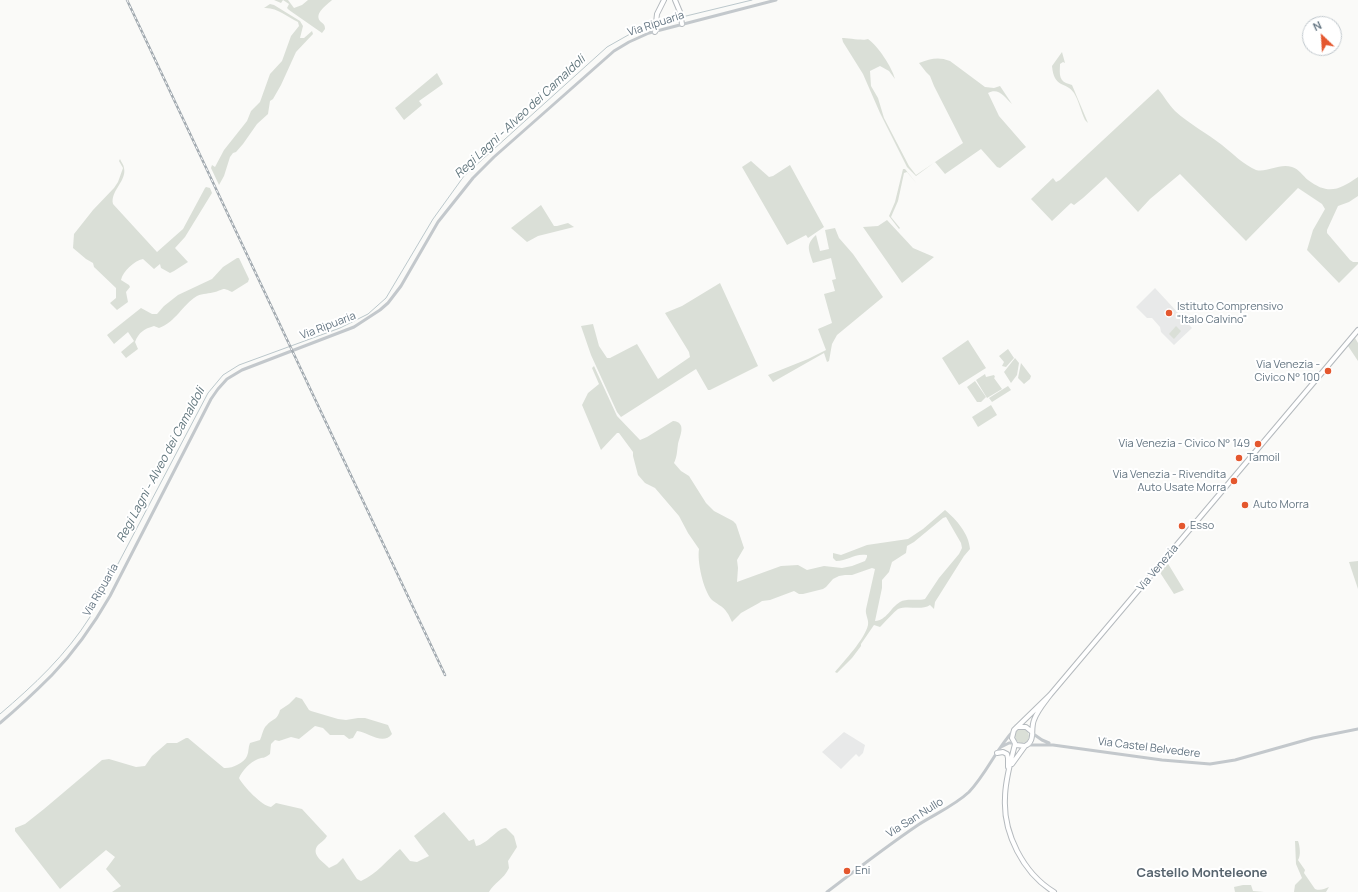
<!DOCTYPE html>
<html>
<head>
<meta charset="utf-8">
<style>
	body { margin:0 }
	#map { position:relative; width:1358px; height:892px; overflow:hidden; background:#fafaf8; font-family:Manrope,sans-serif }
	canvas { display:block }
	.north { position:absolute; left:1302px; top:16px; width:40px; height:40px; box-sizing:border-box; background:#fff; border:1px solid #c1c8cd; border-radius:50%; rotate:335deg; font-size:11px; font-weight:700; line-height:16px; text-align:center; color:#657683 }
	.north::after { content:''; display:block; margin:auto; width:14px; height:18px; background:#e4572e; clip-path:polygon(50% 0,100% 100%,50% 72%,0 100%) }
</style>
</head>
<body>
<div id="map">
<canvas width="1358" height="892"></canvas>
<div class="north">N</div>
</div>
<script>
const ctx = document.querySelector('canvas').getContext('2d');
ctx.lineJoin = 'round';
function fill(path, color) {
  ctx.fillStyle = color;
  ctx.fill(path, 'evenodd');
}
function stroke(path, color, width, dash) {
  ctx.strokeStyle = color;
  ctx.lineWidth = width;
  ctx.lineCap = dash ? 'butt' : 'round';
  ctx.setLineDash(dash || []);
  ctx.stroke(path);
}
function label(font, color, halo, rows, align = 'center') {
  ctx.font = font + ' Manrope,sans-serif';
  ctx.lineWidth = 4;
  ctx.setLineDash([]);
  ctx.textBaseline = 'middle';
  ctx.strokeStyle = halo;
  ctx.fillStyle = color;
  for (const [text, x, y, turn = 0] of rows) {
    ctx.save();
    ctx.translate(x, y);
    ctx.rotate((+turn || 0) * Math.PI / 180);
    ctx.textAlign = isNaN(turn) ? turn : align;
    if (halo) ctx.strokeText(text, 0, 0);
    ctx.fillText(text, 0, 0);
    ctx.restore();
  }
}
fill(new Path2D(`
	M1155,288L1192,328L1174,345L1161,332L1160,327L1152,318H1147L1136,307Z
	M844,732L865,745L863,753L859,757L856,754L841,769L822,752Z`), '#e8e9e9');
fill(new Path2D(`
	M274,0H288L294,8L302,5L308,0H332C327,5 314,13 320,21C323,24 325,24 325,29L322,33L289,10L287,8L289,4L283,0L281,3Z
	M270,4L274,5L300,21L303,26L300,38H304L312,31L313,34L296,52L281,85L273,99L270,101L268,114L257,124L243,144L236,152L233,153L230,157L224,176L219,185L211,168L212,165L215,167L224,150L247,121L251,111L260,102L270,74L282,61L291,36L299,26L298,22C287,17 277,7 264,8Z
	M842,38C848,38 864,41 868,39C878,46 892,67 895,79L889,71L880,66L870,71L871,86L878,98L884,118L909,166L916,175L963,143L934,86L930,76L926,72L919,63C930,59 938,56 950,61L985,87L994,88L1000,86L1012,104C1005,98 999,87 988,93L989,95L999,116L1026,147L1000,168L997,167L981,149L945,174L935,162L916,176L907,167L880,113L863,74L843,42Z
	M1062,52L1065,63L1063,62L1060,64C1060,70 1058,80 1066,83C1068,84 1070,84 1072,85L1088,123L1085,120C1081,112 1079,101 1074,93C1066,81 1054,89 1052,66Z
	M437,73L443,84L419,101L422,105L404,120L395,108Z
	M1158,89C1164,96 1169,105 1175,111C1189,124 1207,133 1222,145C1232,153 1244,165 1256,170C1267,173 1279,163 1292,167C1299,169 1303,176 1308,180C1329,196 1340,189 1358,177V196L1349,202L1338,206L1327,230V233L1350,260L1353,262H1358V264L1339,283L1307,250L1313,230L1325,209L1322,204L1298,188L1246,241L1180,174L1150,199L1138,212L1106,177L1083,198L1074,205L1071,203L1052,221L1031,199L1053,178L1056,182L1060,180Z
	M120,159C121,162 124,165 124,168C127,181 110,191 113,204L157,252L183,229L205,188L206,187L210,188L212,193L185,237L175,248L188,262L174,271L170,273L161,268L160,264L154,269L143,259C134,261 123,271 121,280L129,285L130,287L126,292L128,302L117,310L110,303L116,298V288L94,267L93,263L86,259L73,248L74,234L93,210L114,188L118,182L123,168L119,161Z
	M751,161L769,177L773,176L790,165L824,227L808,238L806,235L787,245L742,167Z
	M903,169H905L917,184L907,172L904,173L898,201L891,217L900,228L899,229L889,216L895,202Z
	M541,205L554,226H557L568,223L574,227L538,236L527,242L511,228Z
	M887,220L913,248L934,257L902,283L863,227L878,226Z
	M835,228L839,238L853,254L883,297L837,335L832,344L829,361L827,362L824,353L773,382L768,375L808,359L826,350L818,329L832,323L824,294L835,291L832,280L836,279L831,258L813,263C809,250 805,245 816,235L820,251L829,249L825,230Z
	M237,258H239L249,279L248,282L232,292C222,287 225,289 215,292C209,294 203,293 197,296C182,305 176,322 159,328L154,326C144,329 139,332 135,342L138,349L126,358L121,352L134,341L128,332L114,344L107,335L141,308L152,314H157L164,306L178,295L212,279L223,267Z
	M720,283L758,366L710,390H708L696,369L621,417L617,412L591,355L581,326L593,324L599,346L607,358H610L637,344L658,379L690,357L689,352L665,313L682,306Z
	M1176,326L1181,331L1174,339L1169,334Z
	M1355,338L1358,343V361L1348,346Z
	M968,340L986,368L959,385L942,358Z
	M1008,349L1014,358L1006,367L1002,366L1004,362L999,356Z
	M1015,358L1019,363L1017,375L1011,383L1004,372Z
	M1021,363L1031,376L1030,379L1024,384L1018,378Z
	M594,366L617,416L640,440L647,437L673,421C687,422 680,436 678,444C677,451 677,457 674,463L681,471L689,476L706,503L714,511L733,521L736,524L744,548L737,560L738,568L737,582L781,566L798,565L807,570L824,566L842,568L852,566L865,561L867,557V555C854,553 848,561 836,561L833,558V553L841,555L867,545L908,539L923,529L945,510C956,519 969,534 970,549L964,556L935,602L934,609L930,605C921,611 908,605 898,609C895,611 884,623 880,627L874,625L861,644V646L852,658L837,673L835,672C844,661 865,639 868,625C869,619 865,615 866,609L875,569L872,568L852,575H845L839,576L833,579L826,587L823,589L803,594H799L794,591L770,600L762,601L759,603L741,613L732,622C729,615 726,609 719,605C717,603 714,602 712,600C703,590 697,561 699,549L688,533L679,516L655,488L645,483L638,475L633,456V452L619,433H617L601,450L582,405L588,393L599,384L592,368ZM946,517L961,543L962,548L959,554L939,578L925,599C917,601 906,598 900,602C890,608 887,620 875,621L882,588V580L889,572L892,562L906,553L907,546L914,542L943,518Z
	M985,374L986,377L994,375L995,377L994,378L1002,389L987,398L976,380Z
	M975,381L986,397L981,402H977L967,387Z
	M1008,386L1011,390L992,402L989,398Z
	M991,405L997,415L978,427L972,417Z
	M1358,561V589L1349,562Z
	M1167,562L1184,590L1174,594L1159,571Z
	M296,697L302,699L309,710L311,711L338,719L346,720L358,718H365L388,725L392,734C383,746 368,732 357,731L353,738L349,739L344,735H330L323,728L315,726L299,739L291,737L279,741L275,740L271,744L270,754C264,759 263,757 258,759C250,762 242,771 239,778C243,786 262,806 271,807L276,803L302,809L327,836C325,840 321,842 318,845C310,855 324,862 329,868L337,864L343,858L357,879L361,881C377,874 387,860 400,849L410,861L417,862L429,856L414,836L444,812L469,841L474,839L476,846C488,844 497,828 506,828L514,836L517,847L508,861L509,868C504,879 494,883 489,892H112L121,886L106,869L115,857L106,850L60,889L15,831V828L25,824L44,809L102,760L109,759L136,767L145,766L152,756L167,743H177L186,738H188L224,768C231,769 244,763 247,756C249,752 248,747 250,743L260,740C262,736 263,728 267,725C273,718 277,721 280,710L289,704Z
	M1015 736a7 7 0 1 1 14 0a7 7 0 1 1-14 0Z
	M1295,841H1298C1300,846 1301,856 1298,860L1305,870L1304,873L1315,889C1320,891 1324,889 1329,887L1326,892H1294L1295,885L1302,878L1296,864Z
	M1243,885H1251L1253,891L1264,892H1235L1234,887Z`), '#dadfd7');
stroke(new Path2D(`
	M682,17L752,0
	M657,24L679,18
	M0,714C34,685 66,655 90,617L208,393L223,375L239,365L340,328L368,314L386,298L433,219L464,176L607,47L630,34L654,25`), '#bbc7cb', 1);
const major = new Path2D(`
	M675,0L680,12L682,24
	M655,32L657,14L664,0
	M1050,695C1044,703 1037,711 1034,720C1030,730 1036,741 1025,746L1016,745L1012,738L1014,730L1050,695L1358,330
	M1017,727H1026L1032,732
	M1015,744C1011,761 1005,780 1005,798C1003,833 1023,873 1054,892
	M997,753L1003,752L1007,754L1008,758V767
	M1012,764L1025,746`);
stroke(major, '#b5babe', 6);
stroke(new Path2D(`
	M0,723C18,708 35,692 52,675C75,651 94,624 110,596L211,399L218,389L227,379L242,370L354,327L380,310L388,303L401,286L438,222L473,178L494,157L614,51L629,42L649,33L776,0
	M1032,733L1042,740L1049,743
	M1028,745H1053L1162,760L1210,764L1235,760L1313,738L1358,729
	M1001,747L1009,743H1014
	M827,892C857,869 887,846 918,825C935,814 954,806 969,792C987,773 996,749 1014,730`), '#c3c8cc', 3);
stroke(major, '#fff', 4);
const rail = new Path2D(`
	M127,0L445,675`);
stroke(rail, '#a2aab0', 2.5);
stroke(rail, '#fff', 1, [3]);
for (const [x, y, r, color] of [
	[1169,313,4,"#e4572e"],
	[1328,371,4,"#e4572e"],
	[1258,444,4,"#e4572e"],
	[1239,458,4,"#e4572e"],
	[1234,481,4,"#e4572e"],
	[1245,505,4,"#e4572e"],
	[1182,526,4,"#e4572e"],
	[847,871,4,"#e4572e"]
]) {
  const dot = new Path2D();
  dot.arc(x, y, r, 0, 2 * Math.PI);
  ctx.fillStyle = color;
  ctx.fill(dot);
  stroke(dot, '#fff', 1.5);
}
label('11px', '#657683', '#fff', [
	["Via Ripuaria",656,24,-18],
	["Via Ripuaria",328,326,-21],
	["Via Venezia",1158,568,-50],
	["Via Ripuaria",101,590,-60],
	["Via Castel Belvedere",1149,748,7],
	["Via San Nullo",915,818,-32]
]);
label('11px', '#657683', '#fff', [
	["Istituto Comprensivo",1177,307],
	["\"Italo Calvino\"",1177,320],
	["Via Venezia -",1320,365,"right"],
	["Civico N° 100",1320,378,"right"],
	["Via Venezia - Civico N° 149",1250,444,"right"],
	["Tamoil",1247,458],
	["Via Venezia - Rivendita",1226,475,"right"],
	["Auto Usate Morra",1226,488,"right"],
	["Auto Morra",1253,505],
	["Esso",1190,526],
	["Eni",855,871]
], 'left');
label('italic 12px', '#60757c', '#fff', [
	["Regi Lagni - Alveo dei Camaldoli",520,117,-43],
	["Regi Lagni - Alveo dei Camaldoli",161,465,-62]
]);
label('bold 13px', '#57646e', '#fff', [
	["Castello Monteleone",1202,873]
]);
</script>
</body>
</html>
